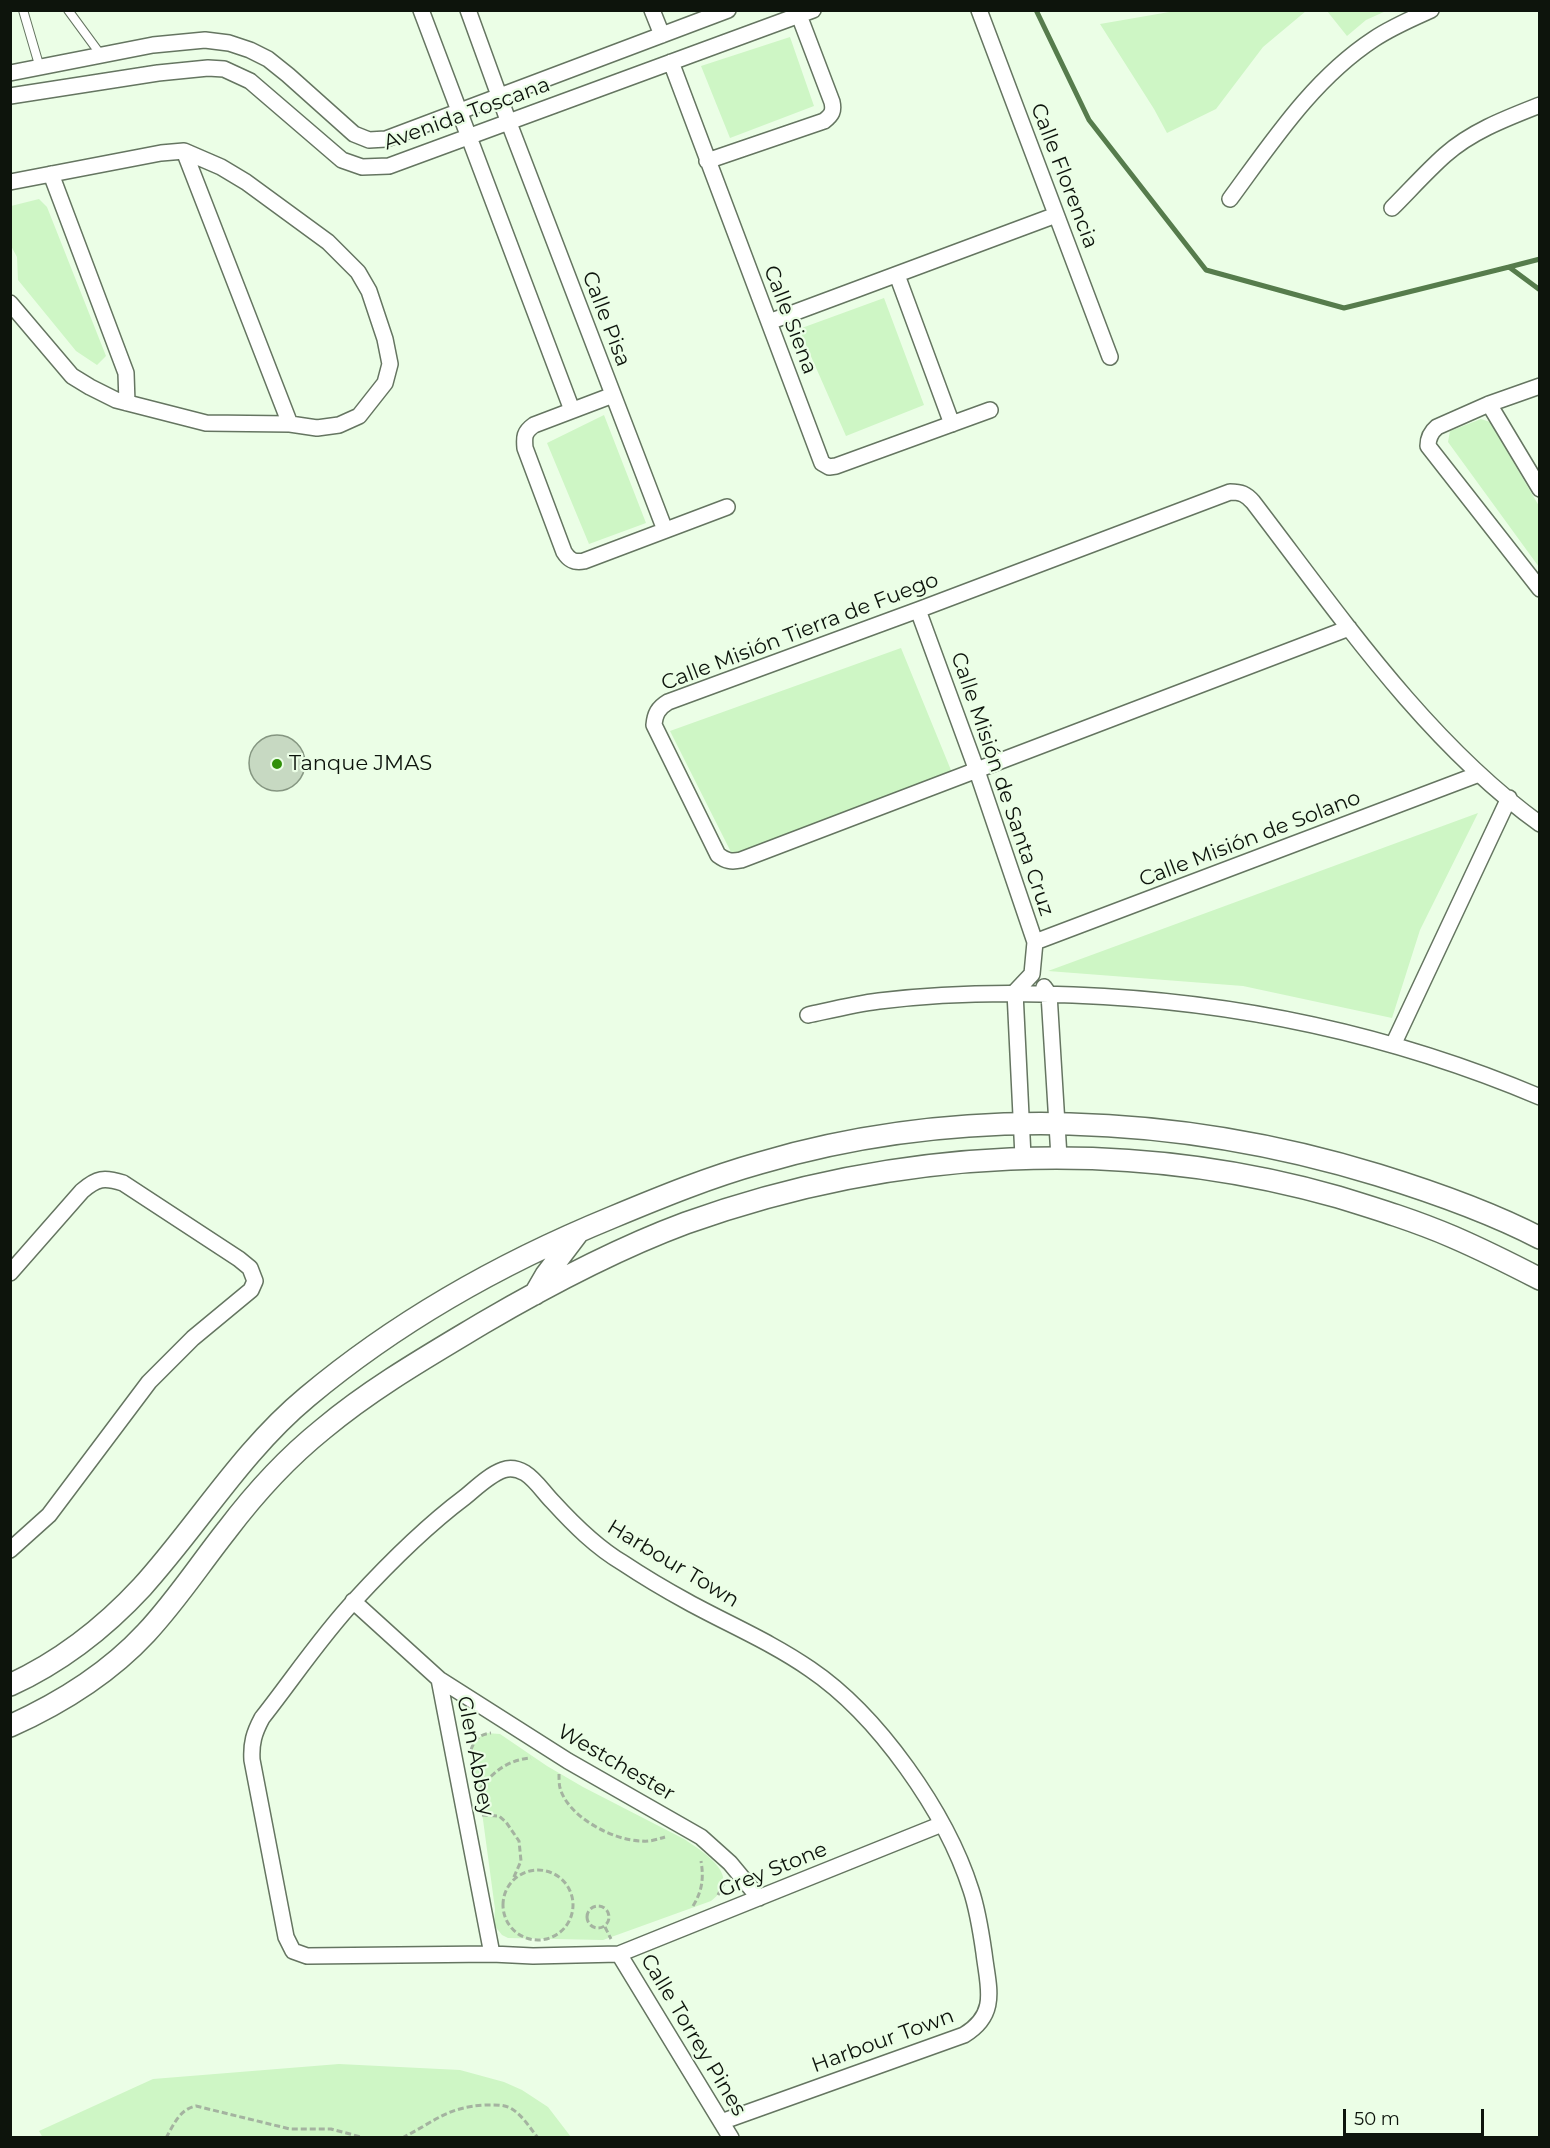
<!DOCTYPE html>
<html>
<head>
<meta charset="utf-8">
<style>
	body { margin:0 }
	#map { position:relative; width:1550px; height:2148px; overflow:hidden; background:#ebfee6; font-family:Montserrat,sans-serif }
	canvas { display:block }
	.frame { position:absolute; inset:0; border:12px solid #0d140c; pointer-events:none }
	.scale { position:absolute; left:1343px; top:2109px; width:141px; height:27px; box-sizing:border-box; border:3px solid #0d140c; border-top:0; padding-left:8px; font-size:18px; line-height:21px; white-space:nowrap; color:#0d140c; -webkit-text-stroke:4px #ebfee6; paint-order:stroke }
</style>
</head>
<body>
<div id="map">
<canvas width="1550" height="2148"></canvas>
<div class="frame"></div>
<div class="scale">50 m</div>
</div>
<script>
const ctx = document.querySelector('canvas').getContext('2d');
ctx.lineJoin = 'round';
function fill(path, color) {
  ctx.fillStyle = color;
  ctx.fill(path, 'evenodd');
}
function stroke(path, color, width, dash) {
  ctx.strokeStyle = color;
  ctx.lineWidth = width;
  ctx.lineCap = dash ? 'butt' : 'round';
  ctx.setLineDash(dash || []);
  ctx.stroke(path);
}
function label(font, color, halo, rows, align = 'center') {
  ctx.font = font + ' Montserrat,sans-serif';
  ctx.lineWidth = 4.5;
  ctx.setLineDash([]);
  ctx.textBaseline = 'middle';
  ctx.strokeStyle = halo;
  ctx.fillStyle = color;
  for (const [text, x, y, turn = 0] of rows) {
    ctx.save();
    ctx.translate(x, y);
    ctx.rotate((+turn || 0) * Math.PI / 180);
    ctx.textAlign = isNaN(turn) ? turn : align;
    if (halo) ctx.strokeText(text, 0, 0);
    ctx.fillText(text, 0, 0);
    ctx.restore();
  }
}
fill(new Path2D(`
	M1175,11V10L1306,11L1263,47L1216,109L1167,133L1154,109L1100,24Z
	M1327,11H1386L1366,20L1347,36Z
	M790,37L814,106L730,138L701,66Z
	M39,199L47,207L106,356L97,365L76,351L18,280L17,257L11,246V206Z
	M884,298L924,405L846,436L799,329Z
	M604,415L646,523L589,544L547,443Z
	M1481,419L1490,422L1539,506V567L1448,442L1450,431Z
	M901,648L955,780L736,862L670,731Z
	M1478,813L1420,930L1392,1018L1243,986L1048,971Z
	M486,1733L500,1734L547,1766L583,1787L684,1839C705,1853 744,1877 711,1901L603,1940L508,1938L502,1935L494,1925L495,1909L479,1790L470,1753L475,1740Z
	M339,2064L460,2070L504,2082L522,2090L548,2107L571,2137L43,2138L39,2131L153,2079Z`), '#cef6c5');
stroke(new Path2D(`
	M1036,10L1089,120L1206,270L1344,308L1509,267L1540,290
	M1509,267L1540,259`), '#567c4c', 5);
const building = new Path2D(`
	M249 763a28 28 0 1 1 56 0a28 28 0 1 1-56 0Z`);
fill(building, '#c7d9c2');
stroke(building, '#859681', 1.5);
const lane = new Path2D(`
	M23,10L40,68
	M68,10L101,55`);
const street = new Path2D(`
	M421,10L572,410
	M468,10L509,123L665,530
	M652,10L662,35
	M979,10L1110,357
	M671,62L822,463L829,467L836,466L990,410
	M10,73L153,45L205,40L229,43L250,50L268,59L288,75L354,134L369,140L386,139L728,10
	M10,96L158,73L208,68L224,69L250,81L342,160L362,167L389,166L813,10
	M184,151L290,424
	M707,161L824,121C832,115 834,111 832,102L797,10
	M51,174L126,373L127,403
	M10,182L161,153L184,151L221,167L246,182L328,242L358,272L369,291L385,339L390,364L385,383L359,416L339,425L317,428L290,424L206,423L116,400L90,387L72,376L10,303
	M1230,199C1272,142 1313,79 1374,39C1392,27 1411,19 1431,10
	M1392,208C1410,190 1427,171 1445,155C1472,131 1507,118 1540,105
	M897,275L952,424
	M769,322L1056,215
	M1540,386L1489,404L1437,427C1431,432 1428,438 1428,446L1540,589
	M613,395L534,425C524,432 524,437 525,448L564,552C569,560 574,563 584,561L727,507
	M1489,404L1540,489
	M918,610L977,771L1035,942L1032,974L1015,992L1023,1157
	M1349,628L741,860C731,862 726,861 718,855L654,725C655,714 658,708 668,702L918,610L1230,492C1241,492 1246,494 1253,502C1338,613 1425,741 1540,824
	M1035,942L1479,774
	M1044,987L1049,994L1059,1157
	M808,1015C831,1010 855,1004 879,1001C944,993 1008,992 1073,995C1234,1001 1391,1034 1540,1097
	M1393,1045L1509,798
	M10,1273L82,1191C97,1178 104,1177 123,1183L239,1259L250,1268L255,1281L251,1290L193,1338L149,1382L49,1515L10,1550
	M353,1601L439,1679L568,1761L701,1837L730,1863L759,1898
	M439,1679L492,1954
	M619,1954L731,2138
	M721,2122L964,2035C999,2014 988,1987 984,1953C981,1932 978,1911 971,1890C946,1812 878,1715 810,1669C771,1642 728,1624 688,1602C666,1590 644,1577 623,1563C596,1547 574,1525 553,1502C544,1493 536,1480 525,1473C518,1469 511,1467 503,1470C489,1475 476,1488 465,1497C425,1527 389,1563 355,1600C322,1635 292,1680 262,1718C254,1733 251,1743 252,1760L286,1937L293,1951L307,1956L492,1954L533,1956L619,1954L942,1824`);
const secondary = new Path2D(`
	M535,1294L546,1275L577,1234
	M10,1685C60,1662 105,1627 142,1587C198,1525 242,1451 307,1397C399,1320 503,1262 613,1217C661,1197 710,1177 760,1163C961,1104 1179,1114 1378,1175C1433,1192 1488,1211 1540,1238
	M10,1726C61,1703 108,1674 146,1633C176,1601 200,1564 227,1530C255,1493 287,1458 323,1429C372,1388 428,1356 483,1323C548,1285 616,1249 686,1223C896,1148 1123,1136 1338,1197C1377,1209 1416,1221 1453,1237C1483,1250 1511,1264 1540,1279`);
stroke(lane, '#657561', 10);
stroke(street, '#657561', 18);
stroke(secondary, '#657561', 24);
stroke(new Path2D(`
	M471,1750C474,1740 480,1734 491,1733
	M559,1774C559,1778 559,1784 560,1788C568,1817 614,1841 642,1841C650,1842 658,1839 665,1837
	M479,1790C493,1772 507,1760 531,1758
	M482,1815L499,1816L506,1822L519,1841L521,1861L513,1879
	M503 1905a35 35 0 1 1 70 0a35 35 0 1 1-70 0Z
	M718,1895L724,1883
	M587 1917a11 11 0 1 1 22 0a11 11 0 1 1-22 0Z
	M693,1906C702,1891 704,1879 701,1861
	M605,1927L611,1939
	M166,2138C174,2124 180,2109 196,2106L290,2129H331L365,2138
	M402,2138C434,2122 447,2107 485,2105C494,2105 504,2104 512,2109C523,2116 530,2128 538,2138`), '#a4b3a0', 3, [6, 3]);
stroke(lane, '#fff', 8);
stroke(street, '#fff', 15);
stroke(secondary, '#fff', 21);
for (const [x, y, r, color] of [
	[277,764,6,"#309009"]
]) {
  const dot = new Path2D();
  dot.arc(x, y, r, 0, 2 * Math.PI);
  ctx.fillStyle = color;
  ctx.fill(dot);
  stroke(dot, '#ebfee6', 2);
}
label('21px', '#0d140c', '#ebfee6', [
	["Avenida Toscana",467,114,-20],
	["Calle Florencia",1064,176,69],
	["Calle Pisa",606,319,69],
	["Calle Siena",790,320,69],
	["Calle Misión Tierra de Fuego",800,632,-21],
	["Calle Misión de Santa Cruz",1002,784,71],
	["Calle Misión de Solano",1250,839,-21],
	["Harbour Town",673,1564,31],
	["Glen Abbey",475,1756,79],
	["Westchester",616,1763,30],
	["Grey Stone",773,1870,-22],
	["Calle Torrey Pines",693,2035,59],
	["Harbour Town",883,2041,-20]
]);
label('21px', '#0d140c', '#ebfee6', [
	["Tanque JMAS",289,764]
], 'left');
</script>
</body>
</html>
